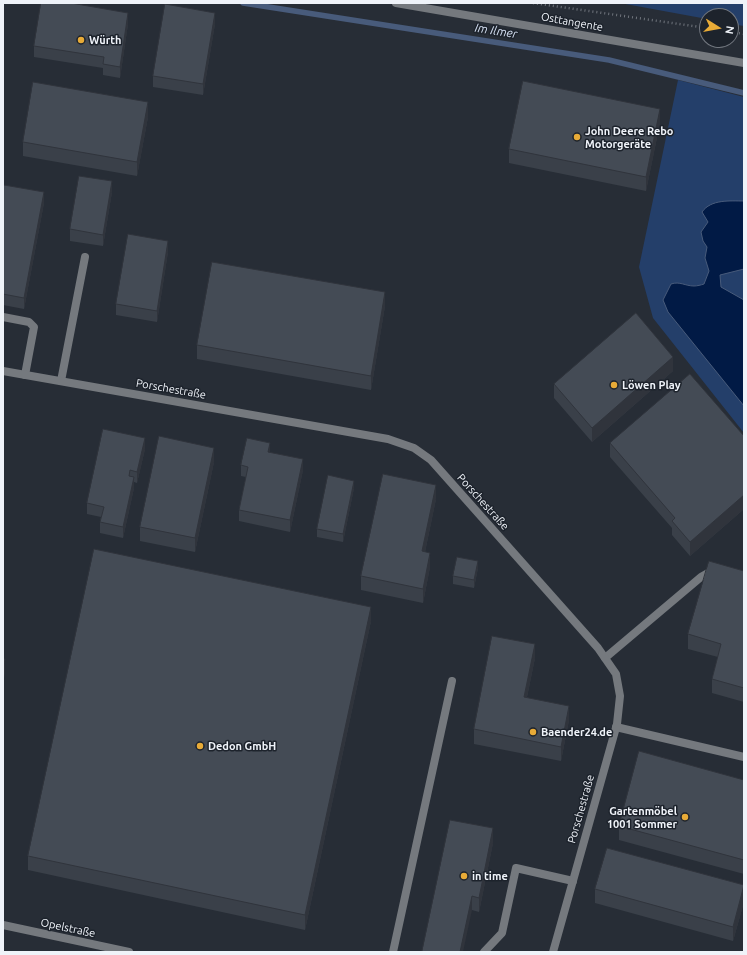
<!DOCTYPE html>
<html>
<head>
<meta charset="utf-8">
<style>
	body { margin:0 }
	#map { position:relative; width:747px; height:955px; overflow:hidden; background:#272d36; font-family:Ubuntu,sans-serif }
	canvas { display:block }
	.frame { position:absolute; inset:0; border:4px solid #eff3f9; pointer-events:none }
	.north { position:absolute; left:699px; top:8px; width:40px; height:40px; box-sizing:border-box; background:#1d232c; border:1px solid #71767e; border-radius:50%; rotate:101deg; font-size:11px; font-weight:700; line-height:16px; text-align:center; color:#eff3f9 }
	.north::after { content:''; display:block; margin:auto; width:14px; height:18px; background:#e8ab37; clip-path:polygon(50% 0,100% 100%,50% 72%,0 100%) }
</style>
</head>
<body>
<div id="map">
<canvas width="747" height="955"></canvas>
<div class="frame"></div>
<div class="north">N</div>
</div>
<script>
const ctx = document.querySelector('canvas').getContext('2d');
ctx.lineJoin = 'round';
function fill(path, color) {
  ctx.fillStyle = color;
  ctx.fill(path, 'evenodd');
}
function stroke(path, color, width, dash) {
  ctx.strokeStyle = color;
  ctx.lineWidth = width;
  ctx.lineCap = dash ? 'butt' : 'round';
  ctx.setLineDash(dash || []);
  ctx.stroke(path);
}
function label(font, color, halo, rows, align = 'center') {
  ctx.font = font + ' Ubuntu,sans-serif';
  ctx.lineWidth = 3;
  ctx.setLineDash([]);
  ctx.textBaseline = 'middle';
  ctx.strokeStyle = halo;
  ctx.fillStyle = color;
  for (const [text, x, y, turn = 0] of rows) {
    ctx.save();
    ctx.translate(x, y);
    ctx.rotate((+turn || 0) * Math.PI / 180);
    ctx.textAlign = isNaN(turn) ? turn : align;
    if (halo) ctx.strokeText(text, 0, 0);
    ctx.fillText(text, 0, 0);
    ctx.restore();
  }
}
fill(new Path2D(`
	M620,3H744V26L731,24V16H707V19Z
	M678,80L744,97V433L653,318L639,267Z`), '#243f6a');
const water = new Path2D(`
	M744,201V269L720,275L721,287L744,300V406L668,312L663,300L671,284C680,281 685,286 694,286C697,286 701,285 704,284L709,271L705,258L707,247L703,241L701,232L708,222L702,212C711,199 730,201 744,201Z`);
fill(water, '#011a45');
stroke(water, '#485b7b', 1);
stroke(new Path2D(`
	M243,3L609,60L744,93`), '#485b7b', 5.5);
stroke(new Path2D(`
	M533,3L707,28
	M731,32L744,34`), '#70757d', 2.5, [1, 3]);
stroke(new Path2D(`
	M3,317L29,322L34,327L25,375
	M61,381L85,257
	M605,658L701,577L708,573L714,572
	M616,727L744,757
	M393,952L452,681
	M484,952L502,933L516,868L573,881`), '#75797e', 8);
stroke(new Path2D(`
	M3,371L388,439L414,448L431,460L598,648L616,674L620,696L617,724L553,952
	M3,925L129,952`), '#75797e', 8);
stroke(new Path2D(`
	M396,3L744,63`), '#75797e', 8);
fill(new Path2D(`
	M128,24L120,78L103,75V68L34,57V46Z
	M215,24L203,95L153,87V76Z
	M148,117L137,176L23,156V142Z
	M660,123L646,191L509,163V149Z
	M3,190L44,203L24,309L3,305Z
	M112,192L103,246L70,241V229Z
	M168,252L157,322L116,315V304Z
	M385,306L371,390L197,359V345Z
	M673,371L592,442L554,398V384Z
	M744,436V509L690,556L672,535V528L610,457V443Z
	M145,449L137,483L134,482V488L123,538L100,533V522L101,517L87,514V503Z
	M270,452L303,470L290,532L239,521V510L246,477L241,476V465Z
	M214,462L195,552L140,541V527Z
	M354,488L343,542L317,537V529Z
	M436,499L425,552L430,567L423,603L361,590V576Z
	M478,568L474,588L453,584V576Z
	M744,571V702L712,693V679L718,657L688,649V634Z
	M371,621L305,930L28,870V856Z
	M535,658L527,697L569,720L561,761L474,744V729Z
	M744,780V874L619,840V826Z
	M493,843L479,912L472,910L422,952Z
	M744,885V902L733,941L595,903V889Z`), '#3a4049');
fill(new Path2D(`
	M128,13V24L120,78V67Z
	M215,13V24L203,95V84Z
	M148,102V117L137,176V162Z
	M660,109V123L646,191V177Z
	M112,181V192L103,246V235Z
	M44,192V203L24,309V298Z
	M168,241V252L157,322V311Z
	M385,292V306L371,390V376Z
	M673,357V371L592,442V428Z
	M145,438V449L137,483V472Z
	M270,443V454L268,452Z
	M214,448V462L195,552V538Z
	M303,459V470L290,532V520Z
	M134,477V488L123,538V527Z
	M354,481V488L343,542V534Z
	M436,485V499L422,566V551Z
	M744,495V509L690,556V542Z
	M430,553V567L423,603V589Z
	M478,561V568L474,588V580Z
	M371,607V621L305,930V915Z
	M535,644V658L524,711V697Z
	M5,659V674L3,683V669Z
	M569,706V720L561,761V747Z
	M493,828V843L479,912V898Z
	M744,887V902L733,941V927Z
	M472,896V910L463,952H460Z`), '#30343c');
const building = new Path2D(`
	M41,3H71L128,13L120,67L103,64L104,57L34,46Z
	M165,4L215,13L203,84L153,76Z
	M523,81L660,109L646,177L509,149Z
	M33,82L148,102L137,162L23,142Z
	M79,176L112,181L103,235L70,229Z
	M4,185L44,192L24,298L3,294V190Z
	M128,234L168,241L157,311L116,304Z
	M212,262L385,292L371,376L197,345Z
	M636,313L673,357L592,428L554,384Z
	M690,374L744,436V495L690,542L672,521L675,518L610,443Z
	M103,429L145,438L137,472L130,470L129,476L134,477L123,527L100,522L104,507L87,503Z
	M159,436L214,448L195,538L140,527Z
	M247,438L270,443L268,452L303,459L290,520L239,510L248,467L241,465Z
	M383,474L436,485L422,551L430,553L423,589L361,576Z
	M328,475L354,481L343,534L317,529Z
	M94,549L371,607L305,915L28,856Z
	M457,557L478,561L474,580L453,576Z
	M709,561L744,571V688L712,679L721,644L688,634Z
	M492,636L535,644L524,697L569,706L561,747L474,729Z
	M3,659H5L3,669Z
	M639,751L744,780V860L619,826Z
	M450,820L493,828L479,898L472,896L460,952H422Z
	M607,848L744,885L733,927L595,889Z`);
fill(building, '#444b55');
stroke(building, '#30343c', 1);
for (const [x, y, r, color] of [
	[81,40,4,"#e8ab37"],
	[577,137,4,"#e8ab37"],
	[614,385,4,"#e8ab37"],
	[533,732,4,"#e8ab37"],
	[200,746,4,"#e8ab37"],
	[685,817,4,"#e8ab37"],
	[464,876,4,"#e8ab37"]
]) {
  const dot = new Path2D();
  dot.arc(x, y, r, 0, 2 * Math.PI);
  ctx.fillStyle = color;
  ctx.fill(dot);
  stroke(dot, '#1d232c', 1.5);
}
label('11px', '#eff3f9', '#1d232c', [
	["Osttangente",572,22,10],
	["Porschestraße",171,389,10],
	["Porschestraße",483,502,48],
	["Porschestraße",581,809,-74],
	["Opelstraße",68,928,12]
]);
label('bold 11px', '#eff3f9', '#1d232c', [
	["Würth",89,40],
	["John Deere Rebo",585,131],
	["Motorgeräte",585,144],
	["Löwen Play",622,385],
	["Baender24.de",541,732],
	["Dedon GmbH",208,746],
	["Gartenmöbel",677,811,"right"],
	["1001 Sommer",677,824,"right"],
	["in time",472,876]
], 'left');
label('italic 12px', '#d6e1f4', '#1d232c', [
	["Im Ilmer",496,31,9]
]);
</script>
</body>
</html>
